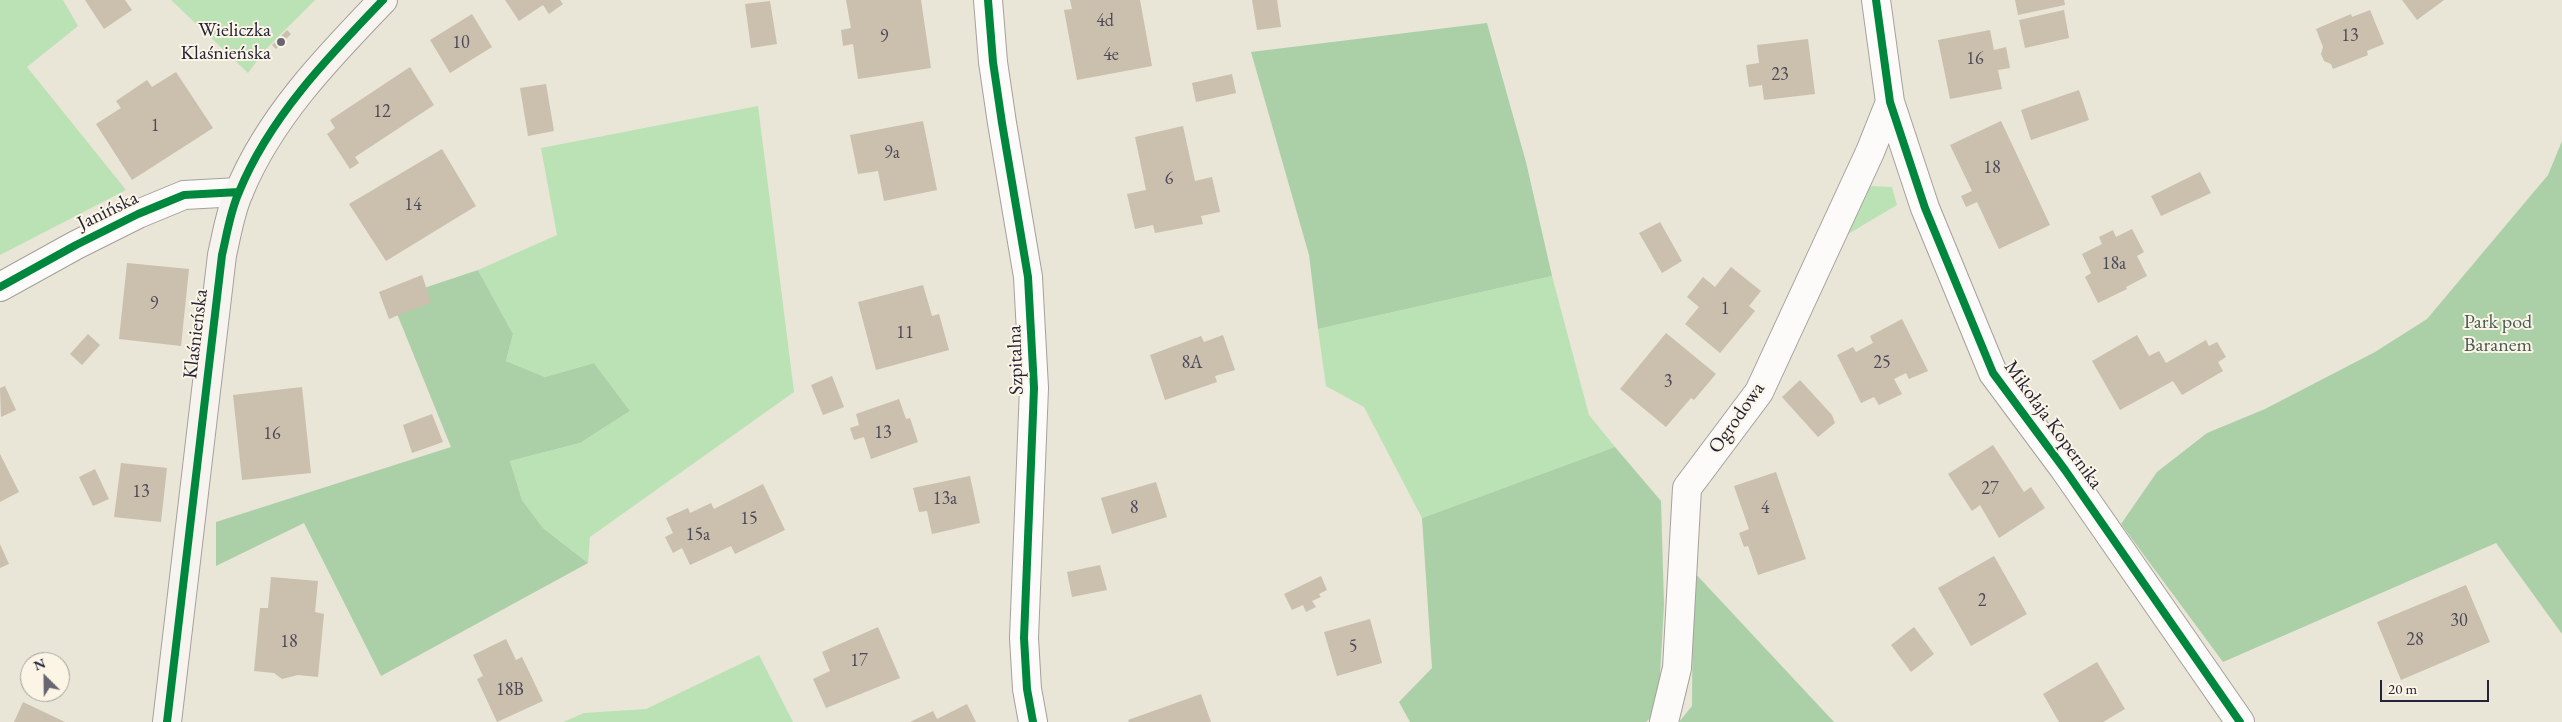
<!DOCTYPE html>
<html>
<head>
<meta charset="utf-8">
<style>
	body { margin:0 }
	#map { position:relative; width:2562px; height:722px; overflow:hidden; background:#e9e5d7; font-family:"EB Garamond",serif }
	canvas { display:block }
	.north { position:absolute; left:20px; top:652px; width:50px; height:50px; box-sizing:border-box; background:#fcf5e5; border:1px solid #a5a1a1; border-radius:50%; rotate:337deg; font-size:14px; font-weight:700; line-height:20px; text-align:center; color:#22223b }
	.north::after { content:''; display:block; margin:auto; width:18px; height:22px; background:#686672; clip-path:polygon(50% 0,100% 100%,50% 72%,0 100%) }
	.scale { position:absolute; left:2380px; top:680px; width:109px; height:22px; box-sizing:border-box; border:2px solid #22223b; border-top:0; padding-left:6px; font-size:15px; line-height:18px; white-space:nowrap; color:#22223b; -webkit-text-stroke:4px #fcf5e5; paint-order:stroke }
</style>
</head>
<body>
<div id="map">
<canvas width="2562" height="722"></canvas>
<div class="north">N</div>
<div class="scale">20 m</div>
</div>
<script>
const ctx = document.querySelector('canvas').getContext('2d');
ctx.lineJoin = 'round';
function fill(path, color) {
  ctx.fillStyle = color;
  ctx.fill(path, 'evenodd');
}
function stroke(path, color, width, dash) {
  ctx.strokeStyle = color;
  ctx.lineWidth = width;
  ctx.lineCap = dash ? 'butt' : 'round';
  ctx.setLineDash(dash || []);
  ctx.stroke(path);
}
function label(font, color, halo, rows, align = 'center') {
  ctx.font = font + ' "EB Garamond",serif';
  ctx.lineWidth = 4;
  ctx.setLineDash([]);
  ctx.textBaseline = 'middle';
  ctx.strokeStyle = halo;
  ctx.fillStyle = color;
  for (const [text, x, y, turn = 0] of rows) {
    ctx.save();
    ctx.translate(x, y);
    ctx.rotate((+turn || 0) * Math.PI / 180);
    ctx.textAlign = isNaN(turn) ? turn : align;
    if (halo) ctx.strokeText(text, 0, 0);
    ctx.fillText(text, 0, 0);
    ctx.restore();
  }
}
fill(new Path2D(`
	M0,0H63L78,26L27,67L126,190L0,255Z
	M171,0H315L266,49L248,73Z
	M758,106L794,392L590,537L588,563L543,528L522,500L510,461L580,443L630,411L594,363L545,377L506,361L513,334L478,270L557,235L541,148Z
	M1869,186L1892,187L1897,205L1843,237Z
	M1552,276L1589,415L1615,447L1422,518L1364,407L1326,386L1318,329Z
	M759,655L793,722H563L584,713L646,709Z`), '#bbe2b5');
fill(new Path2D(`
	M1487,23L1526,162L1552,276L1318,329L1309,255L1251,52Z
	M2562,141V634L2496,543L2223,662L2121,524L2157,472L2207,433L2265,409L2375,352L2427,319L2548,175Z
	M478,270L513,334L506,361L545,377L594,363L630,411L580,443L510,461L522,500L543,528L588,563L381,676L304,523L216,566V522L451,447L391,299Z
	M1615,447L1661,501L1664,605L1658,710L1646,722H1410L1399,702L1432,668L1422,518Z
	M1693,571L1834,722H1679L1692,706Z`), '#abd0a8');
fill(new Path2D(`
	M85,0H125L132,10L104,29Z
	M505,0H560L563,4L549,14L543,5L519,21Z
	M846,0H921L931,68L858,79L853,44L843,46L841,30L851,28Z
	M1070,0H1140L1152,66L1077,80L1064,10L1072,9Z
	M1252,0H1277L1281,27L1257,30Z
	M2015,0H2064L2065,5L2018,15Z
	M2402,0H2444L2417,20Z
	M770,1L777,44L751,48L745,4Z
	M2064,10L2069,38L2025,48L2019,20Z
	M2370,10L2384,44L2367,51L2368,55L2333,69L2331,64L2324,61L2321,54L2323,47L2316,29L2351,14L2352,17Z
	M472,14L492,47L450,73L430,40Z
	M287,30L291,34L276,49L272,45Z
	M1990,30L1994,50L2006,47L2010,68L1998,70L2002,89L1950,99L1938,40Z
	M1808,39L1815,94L1764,100L1762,85L1749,87L1746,65L1759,63L1757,45Z
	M410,67L434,105L355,157L359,163L350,169L327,134L335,128L330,120Z
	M176,72L213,128L132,180L96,124L121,108L116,101L147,80L152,87Z
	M1232,74L1236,93L1196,102L1192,83Z
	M546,84L554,131L528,136L520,88Z
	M2079,90L2089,120L2031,140L2021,110Z
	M923,121L937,190L884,201L878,171L858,174L850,135Z
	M2001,121L2050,225L1999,249L1977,202L1966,207L1961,196L1972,191L1950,145Z
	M1183,126L1195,181L1212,177L1220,212L1201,216L1203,224L1155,233L1153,225L1135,229L1127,194L1146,190L1135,137Z
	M442,149L476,206L386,261L349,204Z
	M2200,172L2211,193L2161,216L2151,196Z
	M1660,222L1682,261L1662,273L1639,233Z
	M2132,229L2144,252L2137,256L2147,276L2126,287L2127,289L2098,303L2085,277L2091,273L2082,254L2102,244L2099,237L2113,230L2116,237Z
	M127,263L189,269L181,346L119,339Z
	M1731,267L1761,291L1749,306L1755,311L1720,353L1685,324L1699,307L1687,297L1703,277L1715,287Z
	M422,275L431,302L389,319L379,292Z
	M923,285L932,316L939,314L949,350L876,370L858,302Z
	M1902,319L1928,371L1909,379L1906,373L1894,379L1902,394L1879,405L1874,397L1861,403L1837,355L1853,347L1856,352L1873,343L1870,336Z
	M1666,333L1716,374L1694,400L1691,398L1666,427L1620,389Z
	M88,334L100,345L82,365L70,354Z
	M1223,335L1235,370L1215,376L1217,382L1165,400L1150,355L1201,336L1204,342Z
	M2137,335L2149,356L2159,351L2166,363L2206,340L2209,346L2217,342L2226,357L2218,362L2223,371L2182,395L2173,381L2120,410L2092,361Z
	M832,376L844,407L823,415L811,385Z
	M1800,380L1832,415L1835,423L1818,437L1782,397Z
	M5,386L16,410L1,417L0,388Z
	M302,387L311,473L242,480L233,395Z
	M899,399L906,419L910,418L918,442L871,459L864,437L854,440L850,428L859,425L856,414Z
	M432,414L443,442L412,453L403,425Z
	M1993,445L2024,492L2031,487L2045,508L1999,538L1980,505L1972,511L1948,474Z
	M0,454L19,492L0,502Z
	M121,463L167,468L161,522L114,517Z
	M95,469L109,499L93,506L79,477Z
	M1776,472L1806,559L1758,575L1748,546L1744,547L1739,533L1749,529L1734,486Z
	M970,476L980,523L932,534L927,511L919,512L913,488Z
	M1156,482L1167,517L1112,534L1101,498Z
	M763,484L785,530L735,554L731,546L690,565L682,548L673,553L665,537L673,533L666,518L688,508L690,513L711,503L714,509Z
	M0,544L9,564L0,568Z
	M1994,556L2027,614L1971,646L1938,588Z
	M1100,565L1107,590L1072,597L1067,572Z
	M1321,576L1327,590L1319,594L1321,597L1312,601L1316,607L1306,612L1303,605L1292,610L1284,594Z
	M271,577L318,581L315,612L324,614L318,677L298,675L282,679L274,673L254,671L260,608H268Z
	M2466,585L2490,642L2401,680L2377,622Z
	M1370,619L1382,663L1337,676L1324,632Z
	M878,627L900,678L826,708L813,679L830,671L822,652Z
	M1914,627L1934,654L1911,672L1891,645Z
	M506,639L516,660L522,657L543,701L497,722L477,679L483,676L473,655Z
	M2097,662L2125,709L2103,722H2059L2043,694Z
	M1201,694L1211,722H1129L1128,720Z
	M23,702L65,722H14Z
	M967,704L976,722H910L933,711L937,719Z`), '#cbbfae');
const street = new Path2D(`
	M988,0L993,62L1002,123L1028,277L1034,388L1024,638L1027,689L1033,722
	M1876,0L1890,102L1925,208L1993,373L2065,470L2240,722
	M0,287L76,245L138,214L184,195L239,192
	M1664,722L1677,668L1687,488L1759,392L1870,152L1890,102`);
const secondary = new Path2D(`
	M167,722L222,255C227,234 230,212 239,192C269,118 328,57 383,0`);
stroke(street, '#a4a19d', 30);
stroke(secondary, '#a4a19d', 30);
stroke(street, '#fcfbf9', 28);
stroke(secondary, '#f7f3ef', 28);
stroke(new Path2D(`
	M988,0L993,62L1002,123L1028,277L1034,388L1024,638L1027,689L1033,722
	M1876,0L1890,102L1925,208L1993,373L2065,470L2240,722
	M0,287L76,245L138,214L184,195L239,192
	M167,722L222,255C227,234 230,212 239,192C269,118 328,57 383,0`), '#00873e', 8);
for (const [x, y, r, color] of [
	[281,42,5,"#686672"]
]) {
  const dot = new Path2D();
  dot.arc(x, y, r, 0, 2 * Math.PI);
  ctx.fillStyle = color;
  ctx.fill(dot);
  stroke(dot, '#fcf5e5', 2);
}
label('18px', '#4c4958', null, [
	["4d",1105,21],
	["13",2350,36],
	["9",884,37],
	["10",461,43],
	["4e",1111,55],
	["16",1975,59],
	["23",1780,75],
	["12",382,112],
	["1",155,126],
	["9a",892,153],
	["18",1992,168],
	["6",1169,179],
	["14",413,205],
	["18a",2114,264],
	["9",154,304],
	["1",1725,309],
	["11",905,333],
	["8A",1192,363],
	["25",1882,363],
	["3",1668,382],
	["13",883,433],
	["16",272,434],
	["27",1990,489],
	["13",141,492],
	["13a",945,499],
	["8",1134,508],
	["4",1765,508],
	["15",749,519],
	["15a",698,535],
	["2",1982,601],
	["30",2459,621],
	["28",2415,640],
	["18",289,642],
	["5",1353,647],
	["17",859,661],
	["18B",510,690]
]);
label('20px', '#22223b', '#fcf5e5', [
	["Wieliczka",271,31],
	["Klaśnieńska",271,54]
], 'right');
label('20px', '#22223b', '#fcf5e5', [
	["Janińska",108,211,-26],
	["Klaśnieńska",196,334,-83],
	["Szpitalna",1016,360,-92],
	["Ogrodowa",1737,418,-55],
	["Mikołaja Kopernika",2053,425,54]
]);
label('20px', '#445b58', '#fcf5e5', [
	["Park pod",2498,323],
	["Baranem",2498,346]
]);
</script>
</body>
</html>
